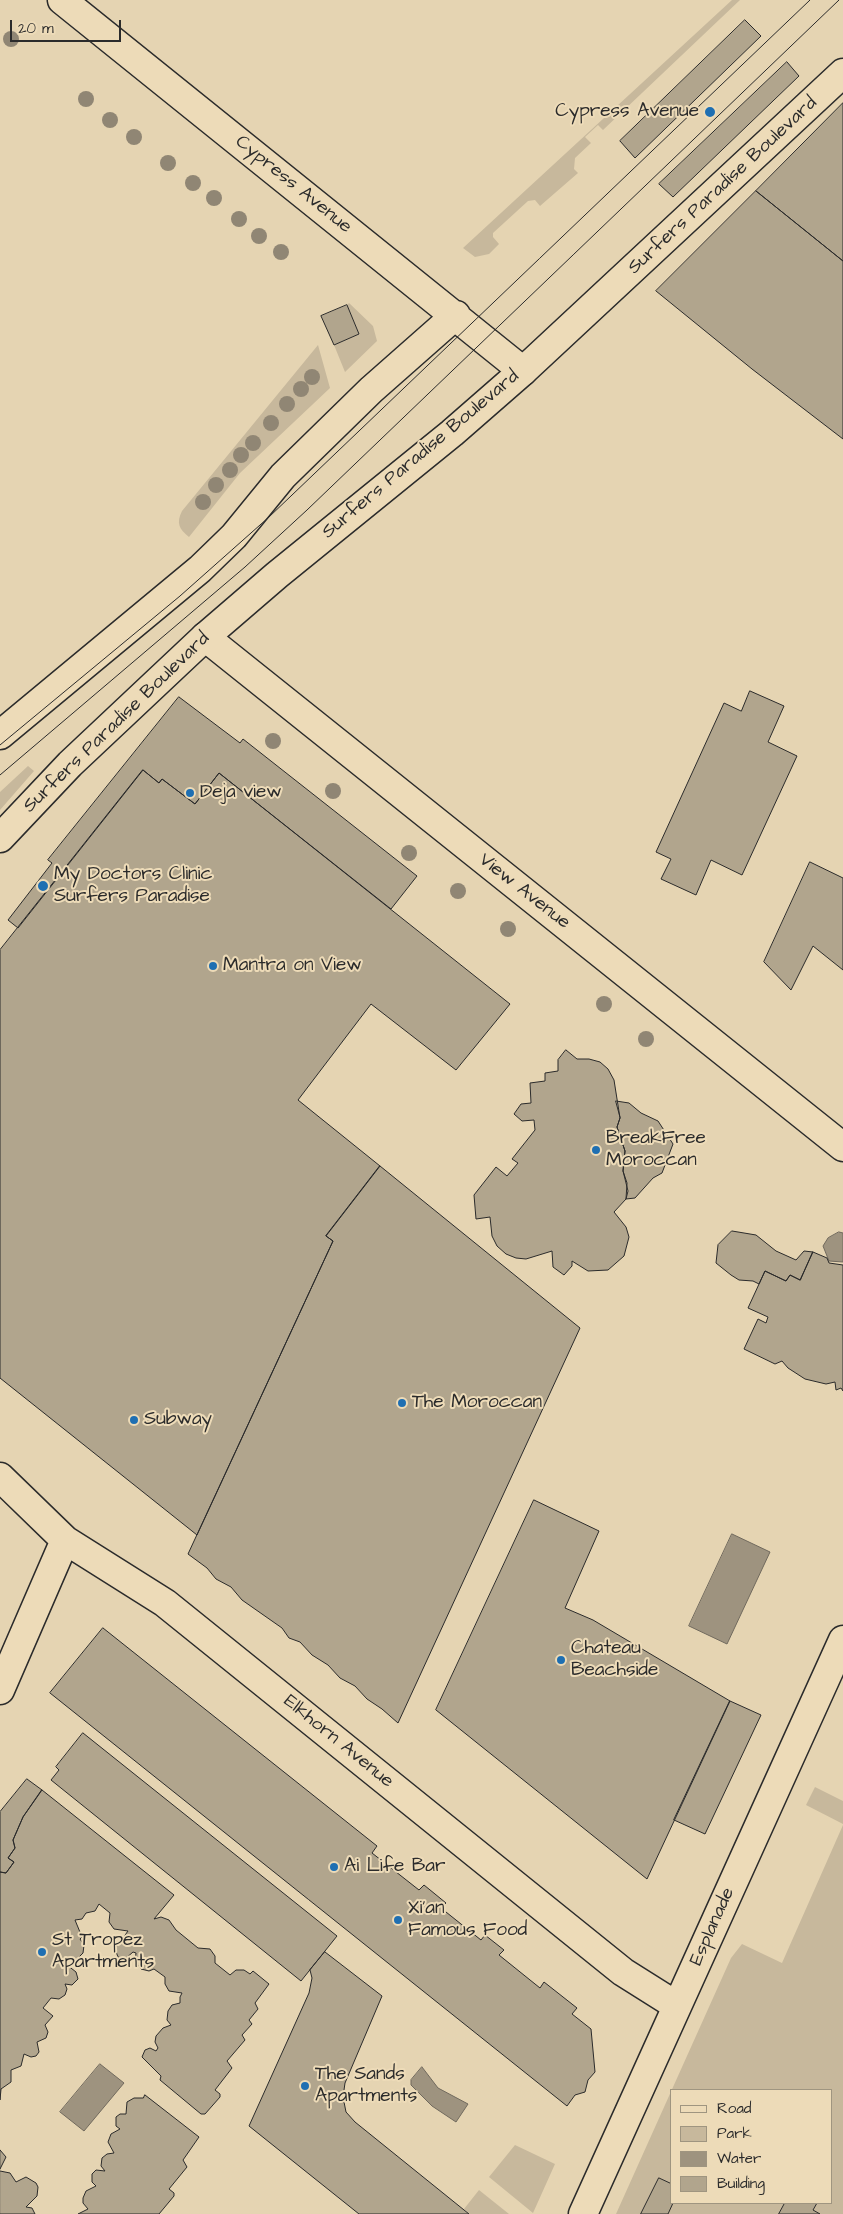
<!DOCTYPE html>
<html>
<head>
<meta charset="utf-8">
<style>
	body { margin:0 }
	#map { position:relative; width:843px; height:2214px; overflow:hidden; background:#e5d4b2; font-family:"Architects Daughter",sans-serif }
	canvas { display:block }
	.legend { position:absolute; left:670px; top:2089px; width:162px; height:115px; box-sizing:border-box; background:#eddbb8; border:1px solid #9f9580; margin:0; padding:6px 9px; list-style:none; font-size:15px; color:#2b2b2b }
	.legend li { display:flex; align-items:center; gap:10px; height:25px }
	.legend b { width:25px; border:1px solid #9f9580 }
	.scale { position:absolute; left:10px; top:20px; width:111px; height:22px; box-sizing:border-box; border:2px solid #2b2b2b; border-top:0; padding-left:6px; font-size:15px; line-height:18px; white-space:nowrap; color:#2b2b2b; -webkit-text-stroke:4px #eddbb8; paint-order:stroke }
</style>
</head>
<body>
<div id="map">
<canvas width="843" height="2214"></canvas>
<ul class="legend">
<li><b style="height:6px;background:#eddbb8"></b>Road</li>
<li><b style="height:14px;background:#c7b89c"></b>Park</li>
<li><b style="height:14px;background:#9e937f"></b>Water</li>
<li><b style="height:14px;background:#b1a58d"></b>Building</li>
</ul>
<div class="scale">20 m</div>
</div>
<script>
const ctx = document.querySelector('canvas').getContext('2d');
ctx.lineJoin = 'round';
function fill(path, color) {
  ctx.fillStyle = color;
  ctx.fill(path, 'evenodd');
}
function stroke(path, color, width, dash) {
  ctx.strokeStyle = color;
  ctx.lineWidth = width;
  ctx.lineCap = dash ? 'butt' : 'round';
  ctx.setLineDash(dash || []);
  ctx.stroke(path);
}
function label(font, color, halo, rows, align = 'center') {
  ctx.font = font + ' "Architects Daughter",sans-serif';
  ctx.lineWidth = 4;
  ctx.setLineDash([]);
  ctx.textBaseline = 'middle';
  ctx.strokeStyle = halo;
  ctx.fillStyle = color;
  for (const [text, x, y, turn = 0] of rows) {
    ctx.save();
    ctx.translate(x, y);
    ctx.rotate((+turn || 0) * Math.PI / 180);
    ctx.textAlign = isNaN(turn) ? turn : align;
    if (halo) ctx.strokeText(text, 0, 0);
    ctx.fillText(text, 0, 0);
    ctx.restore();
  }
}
fill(new Path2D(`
	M732,0H740L603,130L598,125L585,137L591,143L575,158L574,169L578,173L540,206L535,200L528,201L493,233V237L499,244L489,254L475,257L463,248Z
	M349,303L373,326L377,341L345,372L334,345L359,334L347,305Z
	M318,345L330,388L240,473L189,537C179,529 176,523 182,511Z
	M28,766L34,771L0,810V792Z
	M815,1787L843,1801V1824L806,1805Z
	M843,1825V2214H616L731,1958L742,1944L782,1963ZM672,2090H832V2203H672Z
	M515,2145L555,2164L533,2213L489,2177Z
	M479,2190L509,2214H469L464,2209Z`), '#c7b89c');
const water = new Path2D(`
	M839,1232L843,1233V1262L829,1261L823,1246L828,1238Z
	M732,1534L770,1552L727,1644L689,1626Z
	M100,2064L124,2083L84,2131L60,2112Z
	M422,2067L438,2088L468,2104L456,2122L432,2106L411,2085V2080Z`);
fill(water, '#9e937f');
stroke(water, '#70695d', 1);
const building = new Path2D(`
	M745,20L761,36L635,158L620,141Z
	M787,62L799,76L673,197L659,184Z
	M843,103V261L756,191Z
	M756,191L843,261V439L752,369L656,291Z
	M347,305L359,334L334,345L321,316Z
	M750,691L784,706L768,742L797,756L742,875L711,860L696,895L661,879L671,859L656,852L724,703L741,711Z
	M179,697L240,743L243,739L417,876L391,909L219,773L195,804L162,779L159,783L143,770L18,928L8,920L52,863L48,860Z
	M143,770L159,783L162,779L195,804L219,773L510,1004L456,1070L371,1004L298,1100L380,1166L326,1236L333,1241L197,1535L0,1378V950Z
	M810,862L843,878V970L813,946L791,990L764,962Z
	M566,1050L577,1059H589L600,1062L608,1069L614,1080L620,1118L617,1127L625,1151L623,1171L628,1191L626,1199L614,1212L626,1227L629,1237L624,1256L608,1270L588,1271L572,1261V1266L564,1275L553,1267L552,1251L526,1259L516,1258L506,1254L497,1246L492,1236L490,1217L476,1219L474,1195L496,1167L507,1176L518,1163L512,1159L535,1130L534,1120L522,1121L514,1114L521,1104L531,1103L530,1083L545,1081V1073L558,1071V1060Z
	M616,1101L629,1103L641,1113L658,1121L673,1144L662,1173L653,1178L635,1198L626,1199L627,1183L623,1171L625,1151L617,1127L620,1118Z
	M380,1166L580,1328L398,1723L382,1709L367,1699L355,1686L340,1678L328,1665L312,1655L300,1642L289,1638L282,1628L242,1600L231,1587L216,1579L207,1568L188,1554L333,1241L326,1236Z
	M732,1231L756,1235L776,1251L796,1260L804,1251L813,1252L800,1280L790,1275L786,1281L765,1271L759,1284L753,1281L739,1280L731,1275L716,1263L718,1245Z
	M813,1252L827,1258L829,1263L843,1265V1391L841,1388L836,1390L835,1382L826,1384L805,1379L788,1368L782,1361L775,1364L744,1349L758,1319L766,1323L768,1317L748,1308L765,1271L786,1281L790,1275L800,1280Z
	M534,1500L599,1531L565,1608L593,1620L730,1701L647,1879L436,1710Z
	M103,1628L377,1846L372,1853L419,1890L424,1885L446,1903L441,1908L481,1940L485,1935L504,1950L499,1955L540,1988L544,1982L577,2008L572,2014L591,2029L595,2072L588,2080L585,2092L575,2095L567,2106L50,1693Z
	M730,1701L761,1715L705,1834L674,1820Z
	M83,1733L337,1936L301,1981L51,1780L59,1770L56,1767Z
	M27,1779L42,1790L23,1817L13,1840L15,1848L8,1858L14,1862L6,1873L0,1872V1812Z
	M42,1790L174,1895L154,1919L161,1917L169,1920L176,1930L198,1948L210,1949L215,1956V1963L230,1975L236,1970H244L250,1974L253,1971L269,1984L255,2003L258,2009L249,2020L252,2024L242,2035L245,2040L227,2061L232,2068L215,2090L220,2094V2097L205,2114H201L160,2080L161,2076L142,2057L145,2050L150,2048L156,2051L158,2048L155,2042L156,2036L163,2028L171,2025L167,2020L168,2011L172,2005L180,2003V1997L182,1993L169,1991L165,1984V1977L154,1969L149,1971L141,1969L135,1961L136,1953L133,1952L125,1959L118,1957L115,1949L128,1931L114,1929L109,1922L110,1913L99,1904L95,1911L86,1913L82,1919L75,1920L82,1937L80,1939L84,1945L83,1953L77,1959L62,1961L76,1972L78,1979L72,1985L65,1984L67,1989L65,1995L59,1999L51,1998L43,2008L53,2016L45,2025L48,2032L46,2038L37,2042L39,2052L36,2056L31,2057L24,2054L21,2066L11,2070V2082L1,2089L0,2100V1872L6,1873L14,1862L8,1858L15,1848L13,1840L23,1817Z
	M325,1952L382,1996L345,2083L343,2097L346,2112L355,2122L469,2214H359L249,2126L309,1993L312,1978L310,1970Z
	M145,2095L199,2137L183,2160L187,2167L169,2189L174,2193V2196L159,2214H78L88,2209L83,2203V2198L86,2191L96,2186L92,2182V2174L96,2170L105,2171L101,2166L102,2158L107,2154L114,2153L108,2142L111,2134L120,2129L116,2126V2117L120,2114H126L127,2102L134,2098H143Z
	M0,2150L6,2157L0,2169Z
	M0,2171L10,2173L16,2182L26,2177L36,2183L38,2187L37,2196L26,2207L32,2208L35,2214H0Z
	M659,2178L672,2184L673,2203L668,2214H641Z
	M785,2203H817L813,2210L820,2214H779Z`);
fill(building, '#b1a58d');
stroke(building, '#2b2b2b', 1);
const street = new Path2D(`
	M62,0L523,371
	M205,637L843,1147
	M0,735L200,569L234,536L283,476L371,390L456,315
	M0,1477L65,1540L165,1603L623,1972L677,2006
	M0,1690L65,1540
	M583,2214L843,1640`);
const secondary = new Path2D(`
	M0,838L70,764L205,637L277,575L452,433L523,371L843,73`);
stroke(street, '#2b2b2b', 31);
stroke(secondary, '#2b2b2b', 31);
stroke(street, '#eddbb8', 28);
stroke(secondary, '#eddbb8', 28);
stroke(new Path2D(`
	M0,745L180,596L269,517L810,0
	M0,775L245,567L307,510L839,0`), '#2b2b2b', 1);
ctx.fillStyle = '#908674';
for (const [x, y] of [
	[11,39],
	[86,99],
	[110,120],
	[134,137],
	[168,163],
	[193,183],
	[214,198],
	[239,219],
	[259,236],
	[281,252],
	[312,377],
	[301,389],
	[287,404],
	[271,423],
	[253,443],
	[241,455],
	[230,470],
	[216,485],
	[203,502],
	[273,741],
	[333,791],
	[409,853],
	[458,891],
	[508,929],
	[604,1004],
	[646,1039]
]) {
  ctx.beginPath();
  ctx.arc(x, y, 8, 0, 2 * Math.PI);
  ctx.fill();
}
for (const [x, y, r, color] of [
	[710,112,6,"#1f6fb2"],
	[190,793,5,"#1f6fb2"],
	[43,886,6,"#1f6fb2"],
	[213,966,5,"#1f6fb2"],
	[596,1150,5,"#1f6fb2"],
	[402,1403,5,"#1f6fb2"],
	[134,1420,5,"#1f6fb2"],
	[561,1660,5,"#1f6fb2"],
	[334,1867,5,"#1f6fb2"],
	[398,1920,5,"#1f6fb2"],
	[42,1952,5,"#1f6fb2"],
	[305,2086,5,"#1f6fb2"]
]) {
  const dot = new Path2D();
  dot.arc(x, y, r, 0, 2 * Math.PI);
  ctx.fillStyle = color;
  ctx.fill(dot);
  stroke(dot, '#eddbb8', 2);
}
label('19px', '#2b2b2b', '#eddbb8', [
	["Cypress Avenue",699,112,"right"],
	["Deja view",200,793],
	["My Doctors Clinic",54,875],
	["Surfers Paradise",54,897],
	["Mantra on View",223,966],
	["BreakFree",606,1139],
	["Moroccan",606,1161],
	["The Moroccan",412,1403],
	["Subway",144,1420],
	["Chateau",571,1649],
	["Beachside",571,1671],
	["Ai Life Bar",344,1867],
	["Xi'an",408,1909],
	["Famous Food",408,1931],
	["St Tropez",52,1941],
	["Apartments",52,1963],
	["The Sands",315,2075],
	["Apartments",315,2097]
], 'left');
label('19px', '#2b2b2b', '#eddbb8', [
	["Cypress Avenue",293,185,39],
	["Surfers Paradise Boulevard",723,186,-43],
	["Surfers Paradise Boulevard",421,455,-40],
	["Surfers Paradise Boulevard",117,723,-44],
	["View Avenue",524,892,38],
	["Elkhorn Avenue",338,1742,39],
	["Esplanade",713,1927,-66]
]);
</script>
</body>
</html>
